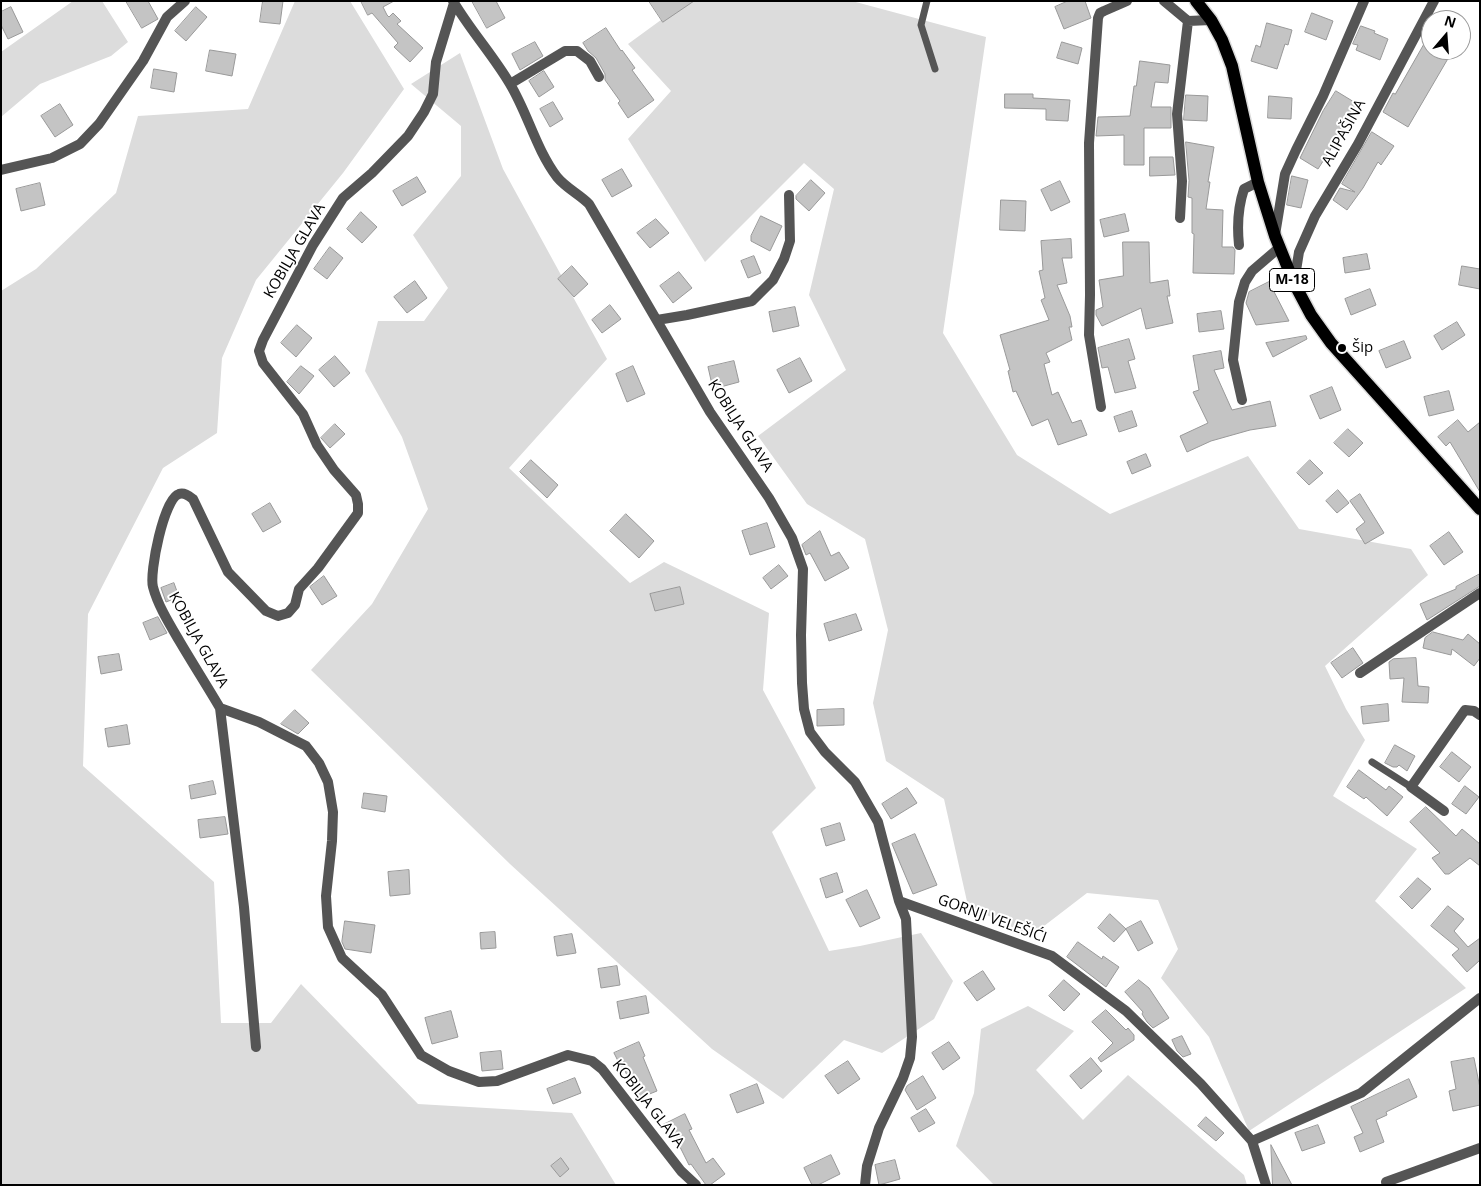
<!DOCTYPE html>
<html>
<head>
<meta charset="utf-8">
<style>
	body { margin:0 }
	#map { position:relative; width:1481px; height:1186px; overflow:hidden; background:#fff; font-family:"Open Sans",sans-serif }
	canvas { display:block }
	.frame { position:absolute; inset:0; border:2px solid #000; pointer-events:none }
	.north { position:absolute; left:1421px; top:10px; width:50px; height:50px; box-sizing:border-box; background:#fff; border:1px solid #999; border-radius:50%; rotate:18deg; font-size:14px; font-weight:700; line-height:20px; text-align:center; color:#000 }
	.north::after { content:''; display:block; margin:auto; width:18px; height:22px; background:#000; clip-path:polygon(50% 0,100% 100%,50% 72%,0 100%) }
</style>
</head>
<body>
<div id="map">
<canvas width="1481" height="1186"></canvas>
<div class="frame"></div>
<div class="north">N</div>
</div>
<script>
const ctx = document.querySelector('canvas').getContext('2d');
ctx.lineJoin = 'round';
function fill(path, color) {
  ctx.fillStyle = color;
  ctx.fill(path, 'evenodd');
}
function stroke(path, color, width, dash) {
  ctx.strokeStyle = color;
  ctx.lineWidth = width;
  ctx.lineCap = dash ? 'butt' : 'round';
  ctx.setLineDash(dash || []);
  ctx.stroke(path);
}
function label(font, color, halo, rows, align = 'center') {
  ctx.font = font + ' "Open Sans",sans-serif';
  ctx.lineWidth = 4;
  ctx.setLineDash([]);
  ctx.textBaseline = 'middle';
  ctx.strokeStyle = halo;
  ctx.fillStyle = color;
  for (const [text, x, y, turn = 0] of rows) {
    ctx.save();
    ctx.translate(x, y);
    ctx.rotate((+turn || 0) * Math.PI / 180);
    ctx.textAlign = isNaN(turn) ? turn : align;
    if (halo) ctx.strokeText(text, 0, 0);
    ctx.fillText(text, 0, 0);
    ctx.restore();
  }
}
fill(new Path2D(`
	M73,1H102L128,42L111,56L40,84L1,117V52Z
	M295,1H350L404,89L343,173L256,280L222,358L217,433L163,468L88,614L83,766L214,882L221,1023H271L301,984L418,1104L572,1113L616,1185H1V291L36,269L116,193L138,116L248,109Z
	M687,1H852L986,37L943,333L1017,455L1110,514L1248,456L1299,529L1411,549L1428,575L1325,666L1346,709L1365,740L1333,796L1417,849L1375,901L1466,988L1249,1131L1209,1037L1161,978L1178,949L1158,900L1087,893L1031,936L968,906L944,799L886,761L873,703L888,630L865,539L807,504L758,436L846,370L809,295L834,189L804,163L705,262L628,139L671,91L628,44Z
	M460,53L503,169L607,359L509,468L630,583L664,562L769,613L763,690L816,788L772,832L829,951L860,946L921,933L953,981L934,1019L882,1053L844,1040L783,1099L712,1049L510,864L311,670L372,604L428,509L402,437L365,371L378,321H424L448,288L413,235L461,176V126L411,84Z
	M1028,1006L1074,1031L1036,1070L1083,1120L1128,1075L1244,1175L1247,1185H994L956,1146L974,1093L981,1029Z`), '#dcdcdc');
const building = new Path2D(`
	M126,1H148L158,19L142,28Z
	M263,1H283L280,24L260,22Z
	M361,1H394L383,7L387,15L389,17L393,13L401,21L397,24L423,48L410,62L394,47L398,43L372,13L368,15Z
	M472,1H496L505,18L487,28Z
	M649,1H694L663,22Z
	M1068,1H1085L1091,18L1064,29L1055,7Z
	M11,7L23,32L8,39L1,25V12Z
	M196,7L207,17L186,41L175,31Z
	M1312,13L1333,21L1326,40L1305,32Z
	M1267,23L1292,30L1288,45L1285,44L1277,69L1251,61L1256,45L1260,47Z
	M1361,26L1375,31L1374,33L1388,39L1380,60L1356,50L1358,45L1353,44Z
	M606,28L621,51L622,50L635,68L632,70L654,100L628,118L618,103L620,101L605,80V74L596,58L588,51L583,43Z
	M1431,32V50H1453L1408,127L1383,112L1393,93L1395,94Z
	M535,42L543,56L520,70L512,54Z
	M1062,42L1082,48L1078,64L1057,58Z
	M210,50L236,54L232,76L206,71Z
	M1140,61L1170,65L1168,83L1155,82L1151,107H1171V128H1144V165H1124V135L1096,136L1098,117L1130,116L1134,86H1136Z
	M154,69L177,73L174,92L151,88Z
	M544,71L554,87L539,97L529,81Z
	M1336,91L1359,105L1318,169L1300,158L1323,111Z
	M1005,94H1033V98L1070,100L1068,121L1046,120V109L1005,108Z
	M1186,95L1208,96L1207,121L1184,120Z
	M1269,96L1292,98L1291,119L1268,118Z
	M553,102L563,119L550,127L540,109Z
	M60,104L73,125L55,137L41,116Z
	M1372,132L1394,146L1381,165L1378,162L1363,188L1347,210L1333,200L1340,188L1355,192L1342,184Z
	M1186,142L1214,147L1208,182H1210L1206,209L1223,210L1222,247H1233L1235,250L1234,274L1193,273L1194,234L1192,233V198L1188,197L1189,181Z
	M1150,157H1173L1175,175L1150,176Z
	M622,169L632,186L612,197L602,180Z
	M1292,176L1308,180L1301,208L1287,205Z
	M417,177L426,192L402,206L393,191Z
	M811,180L825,193L809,211L796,199V196Z
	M1060,181L1070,202L1051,211L1041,190Z
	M40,183L45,205L21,211L16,189Z
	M1001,200L1026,201L1025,231L1000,230Z
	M361,212L377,227L362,243L347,229Z
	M1125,214L1129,231L1104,237L1100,220Z
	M761,216L782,226L770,251L751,241V236Z
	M656,219L669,233L650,248L637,233Z
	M1071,239L1072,258H1062L1067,283L1057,285L1070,316L1072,327H1069L1072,340L1046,353L1050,362L1044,364L1052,395L1058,392L1072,423L1081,420L1087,435L1058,445L1048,419L1032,426L1016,391L1013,392L1008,371L1010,370L1000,335L1049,320L1041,300L1045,298L1039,271L1043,270L1041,241Z
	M1123,242H1149L1150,283L1168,280L1170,296H1167L1173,323L1146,329L1141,308L1102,326L1096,315V310L1103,307L1099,280L1123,276Z
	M330,247L343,258L327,279L314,269Z
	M1367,254L1370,269L1345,273L1343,258Z
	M754,256L761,273L748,278L741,261Z
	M572,266L588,284L574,297L558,279Z
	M1462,266L1480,269V289L1459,285Z
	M679,272L692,288L673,303L660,286Z
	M415,281L427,298L407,313L394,297Z
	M1269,282L1289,321L1256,325L1246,303L1249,292Z
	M1370,289L1376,305L1351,315L1345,299Z
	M610,305L621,319L602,333L592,320Z
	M795,307L799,326L773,332L769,312Z
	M1221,311L1224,329L1199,332L1197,314Z
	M1457,322L1465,335L1442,350L1434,336Z
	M297,325L312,338L296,357L281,343Z
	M1306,336L1307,339L1273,357L1266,343Z
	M1129,339L1135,359L1128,361L1136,388L1115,393L1108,367L1102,368L1098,348Z
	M1404,341L1411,358L1386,368L1379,351Z
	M1221,351L1224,368L1214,370L1232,410L1270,401L1276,426L1250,430L1211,441L1187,452L1180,436L1208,423L1193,392L1199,390L1193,356Z
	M335,356L350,373L334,387L319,370Z
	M800,358L812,381L789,393L777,370Z
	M734,361L739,382L713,389L708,367Z
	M301,366L314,376L299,394L287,382Z
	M633,366L645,394L627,402L616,374Z
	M1332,387L1341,410L1320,419L1310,396Z
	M1449,391L1454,410L1429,416L1424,397Z
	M1132,411L1137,426L1119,432L1114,417Z
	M1458,420L1468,432L1480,422V492L1450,442L1446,446L1438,437Z
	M335,424L345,434L330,448L321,438Z
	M1348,429L1363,443L1349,457L1334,443Z
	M1146,454L1151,466L1132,474L1127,462Z
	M531,460L558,485L547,498L520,472Z
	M1310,460L1323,473L1309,485L1297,473Z
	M1338,490L1349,503L1337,513L1326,501Z
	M1360,494L1384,533L1365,544L1356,529L1365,522L1350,501Z
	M270,503L281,522L263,532L252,514Z
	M626,514L654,541L639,558L610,531Z
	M767,523L775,547L750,555L742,531Z
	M820,531L831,556L839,552L849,568L825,581L810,553L806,555L802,545Z
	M1449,532L1463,552L1444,565L1430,546Z
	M779,565L788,576L771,589L763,578Z
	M1480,574V586L1427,620L1420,604L1456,589V587Z
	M324,576L337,596L322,605L310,587Z
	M174,583L179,597L166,602L161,588Z
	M680,587L684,604L655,611L650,594Z
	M856,614L862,630L829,641L824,624Z
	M158,617L167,633L150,640L143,623Z
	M1433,632L1463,640L1468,634L1480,644V658L1474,666L1452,649L1451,655L1423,648L1425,638Z
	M1353,648L1363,663L1342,678L1331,663Z
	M119,654L122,670L101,674L98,657Z
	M1416,658L1418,686L1429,687L1428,703L1402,702L1404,678L1390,679L1389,662L1393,659Z
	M1388,704L1389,721L1363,724L1361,707Z
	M844,709V725L817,726V710Z
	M295,710L309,723L298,734L281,724Z
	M127,725L130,744L108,747L105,729Z
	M1395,745L1415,756L1407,771L1399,765L1397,767H1393L1385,763Z
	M1452,752L1471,767L1459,782L1440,767Z
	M1359,770L1386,790L1389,786L1403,797L1387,816L1366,797L1364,799L1347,787Z
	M213,781L216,794L191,799L189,786Z
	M1465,786L1479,797L1466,814L1452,804Z
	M907,788L917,803L891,819L882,804Z
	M364,793L387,796L385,812L362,808Z
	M1426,807L1456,836L1462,829L1480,844V866L1470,858L1449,874H1445L1432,858L1440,853L1410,822Z
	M225,817L228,834L200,838L198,820Z
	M840,823L845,840L826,846L821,829Z
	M915,834L937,885L913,894L892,844Z
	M409,870L410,894L390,896L388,872Z
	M837,873L843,892L826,898L820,879Z
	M1418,878L1431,889L1412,909L1400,897Z
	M867,890L880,918L860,927L846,900Z
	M1448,906L1464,919L1454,931L1468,947L1480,938V960L1467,972L1452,955L1459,949L1431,926Z
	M1110,914L1126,929L1114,942L1098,928Z
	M345,921L375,925L371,953L345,949L342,942Z
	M1141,921L1153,943L1138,951L1126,929Z
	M495,932L496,948L481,949L480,933Z
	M572,934L576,953L557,956L554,937Z
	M1078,942L1102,959L1103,956L1119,967L1106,987L1067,957Z
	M617,966L620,985L601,988L598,969Z
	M983,971L995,989L977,1001L964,983Z
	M1064,980L1080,994L1064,1011L1049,996Z
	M1139,980L1149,988L1169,1018L1153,1028L1147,1022L1142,1014L1143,1012L1125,992Z
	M646,996L649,1013L620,1019L617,1002Z
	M1106,1010L1126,1030L1128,1028L1134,1035V1040L1101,1062L1098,1058L1113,1043L1092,1022Z
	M451,1011L458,1037L432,1044L425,1018Z
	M1182,1036L1191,1054L1183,1057L1177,1051L1172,1040Z
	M639,1042L645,1056L643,1057L657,1091L637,1099L623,1066L621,1067L614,1053Z
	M949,1042L960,1058L943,1070L932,1053Z
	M501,1051L503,1069L482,1071L480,1053Z
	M1091,1058L1102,1071L1081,1089L1070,1076Z
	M1474,1058L1480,1088V1105L1453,1111L1449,1091L1456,1089L1451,1062Z
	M848,1061L860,1079L838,1094L825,1076Z
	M923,1076L936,1098L917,1110L905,1090L907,1086Z
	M575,1078L581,1093L553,1104L547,1089Z
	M1409,1079L1417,1097L1386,1112L1387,1115L1376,1120L1384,1142L1360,1152L1354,1137L1363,1133L1351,1107Z
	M757,1084L764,1103L737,1113L730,1095Z
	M926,1109L935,1123L919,1132L911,1118Z
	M685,1114L692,1129L689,1130L706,1163L713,1158L725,1174L710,1185H706L691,1164L689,1165L675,1137L670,1139L663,1125Z
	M1206,1117L1224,1133L1216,1141L1198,1126Z
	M1318,1125L1325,1143L1302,1151L1295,1133Z
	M1271,1145L1292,1185H1273Z
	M831,1155L840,1174L818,1185H812L804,1168Z
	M561,1158L569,1169L560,1177L551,1166Z
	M895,1160L900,1179L879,1185L875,1165Z`);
fill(building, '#c4c4c4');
stroke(building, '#999', 1);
const primary = new Path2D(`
	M1196,1L1211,20L1222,40L1232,66L1258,182L1275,236L1294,283L1311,315L1331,343L1480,509`);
stroke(primary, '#dbdbdb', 15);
stroke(new Path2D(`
	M927,1L921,25L935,69
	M1372,762L1411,787`), '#555', 7);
stroke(new Path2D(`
	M453,1C470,30 493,55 510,84C528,114 536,149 557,177C566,188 579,194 589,204L710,412L769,498L792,538L803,569L801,635L802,683L804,709L810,732L825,752L855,782L878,822L899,901L906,919L912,1037L910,1058L903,1078L879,1128L867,1166L865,1185
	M1164,1L1188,21L1211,20
	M454,3L436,62L433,94L424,112L408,136L372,173L343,198L313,245L263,340L259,351L263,363L303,414L317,445L334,470L356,495L358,504V513L318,568L299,589L295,605L288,613L278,616L266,611L228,572L193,499C189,496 184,492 179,494C164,498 149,573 153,587C158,606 170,625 180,642C193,664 207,686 220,708L259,722L306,746L319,763L328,782L333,812L332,841L326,896L328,927L342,958L382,995L421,1055L449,1071L479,1082L497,1081L568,1055L592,1061L602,1069L681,1171L696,1185
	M510,84L565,51H577L590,61L599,77
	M1,170L52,158L80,144L99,124L143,61L167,17L185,1
	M1180,218L1182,181L1177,114L1188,21
	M1275,235L1285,174L1296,150L1323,96L1364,1
	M1239,245C1237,226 1238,207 1244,189L1258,182
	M1294,283L1299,252L1315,216L1358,144L1434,1
	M657,320L687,315L752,301L773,280L784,259L790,241L789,195
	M1242,400L1233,360L1239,302L1245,282L1252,271L1280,247
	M1101,407L1089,335L1090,295L1089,143L1098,18L1100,13L1104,11L1127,1
	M1360,673L1480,593
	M220,708L244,907L256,1047
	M1444,811L1411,787L1465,710L1474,711L1480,715
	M899,901L1052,956L1126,1011L1201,1084L1252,1141L1266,1185
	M1252,1141L1361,1093L1480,998
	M1386,1182L1480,1148`), '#555', 10);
stroke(primary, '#000', 12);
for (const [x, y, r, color] of [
	[1342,348,5,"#000"]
]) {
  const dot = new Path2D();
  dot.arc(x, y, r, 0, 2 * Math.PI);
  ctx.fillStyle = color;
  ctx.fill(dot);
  stroke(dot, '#fff', 2);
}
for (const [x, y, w] of [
	[1292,280,45]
]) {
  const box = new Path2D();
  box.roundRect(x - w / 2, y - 11.5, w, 23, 4);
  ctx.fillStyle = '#fff';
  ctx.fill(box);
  stroke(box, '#000', 1);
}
label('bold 14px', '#000', null, [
	["M-18",1292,280]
]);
label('15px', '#000', '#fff', [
	["ALIPAŠINA",1344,133,-61],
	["KOBILJA GLAVA",295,251,-60],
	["KOBILJA GLAVA",740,426,57],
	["KOBILJA GLAVA",198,640,61],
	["GORNJI VELEŠIĆI",992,919,20],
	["KOBILJA GLAVA",648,1104,52]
]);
label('15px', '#000', '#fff', [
	["Šip",1352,348]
], 'left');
</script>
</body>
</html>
